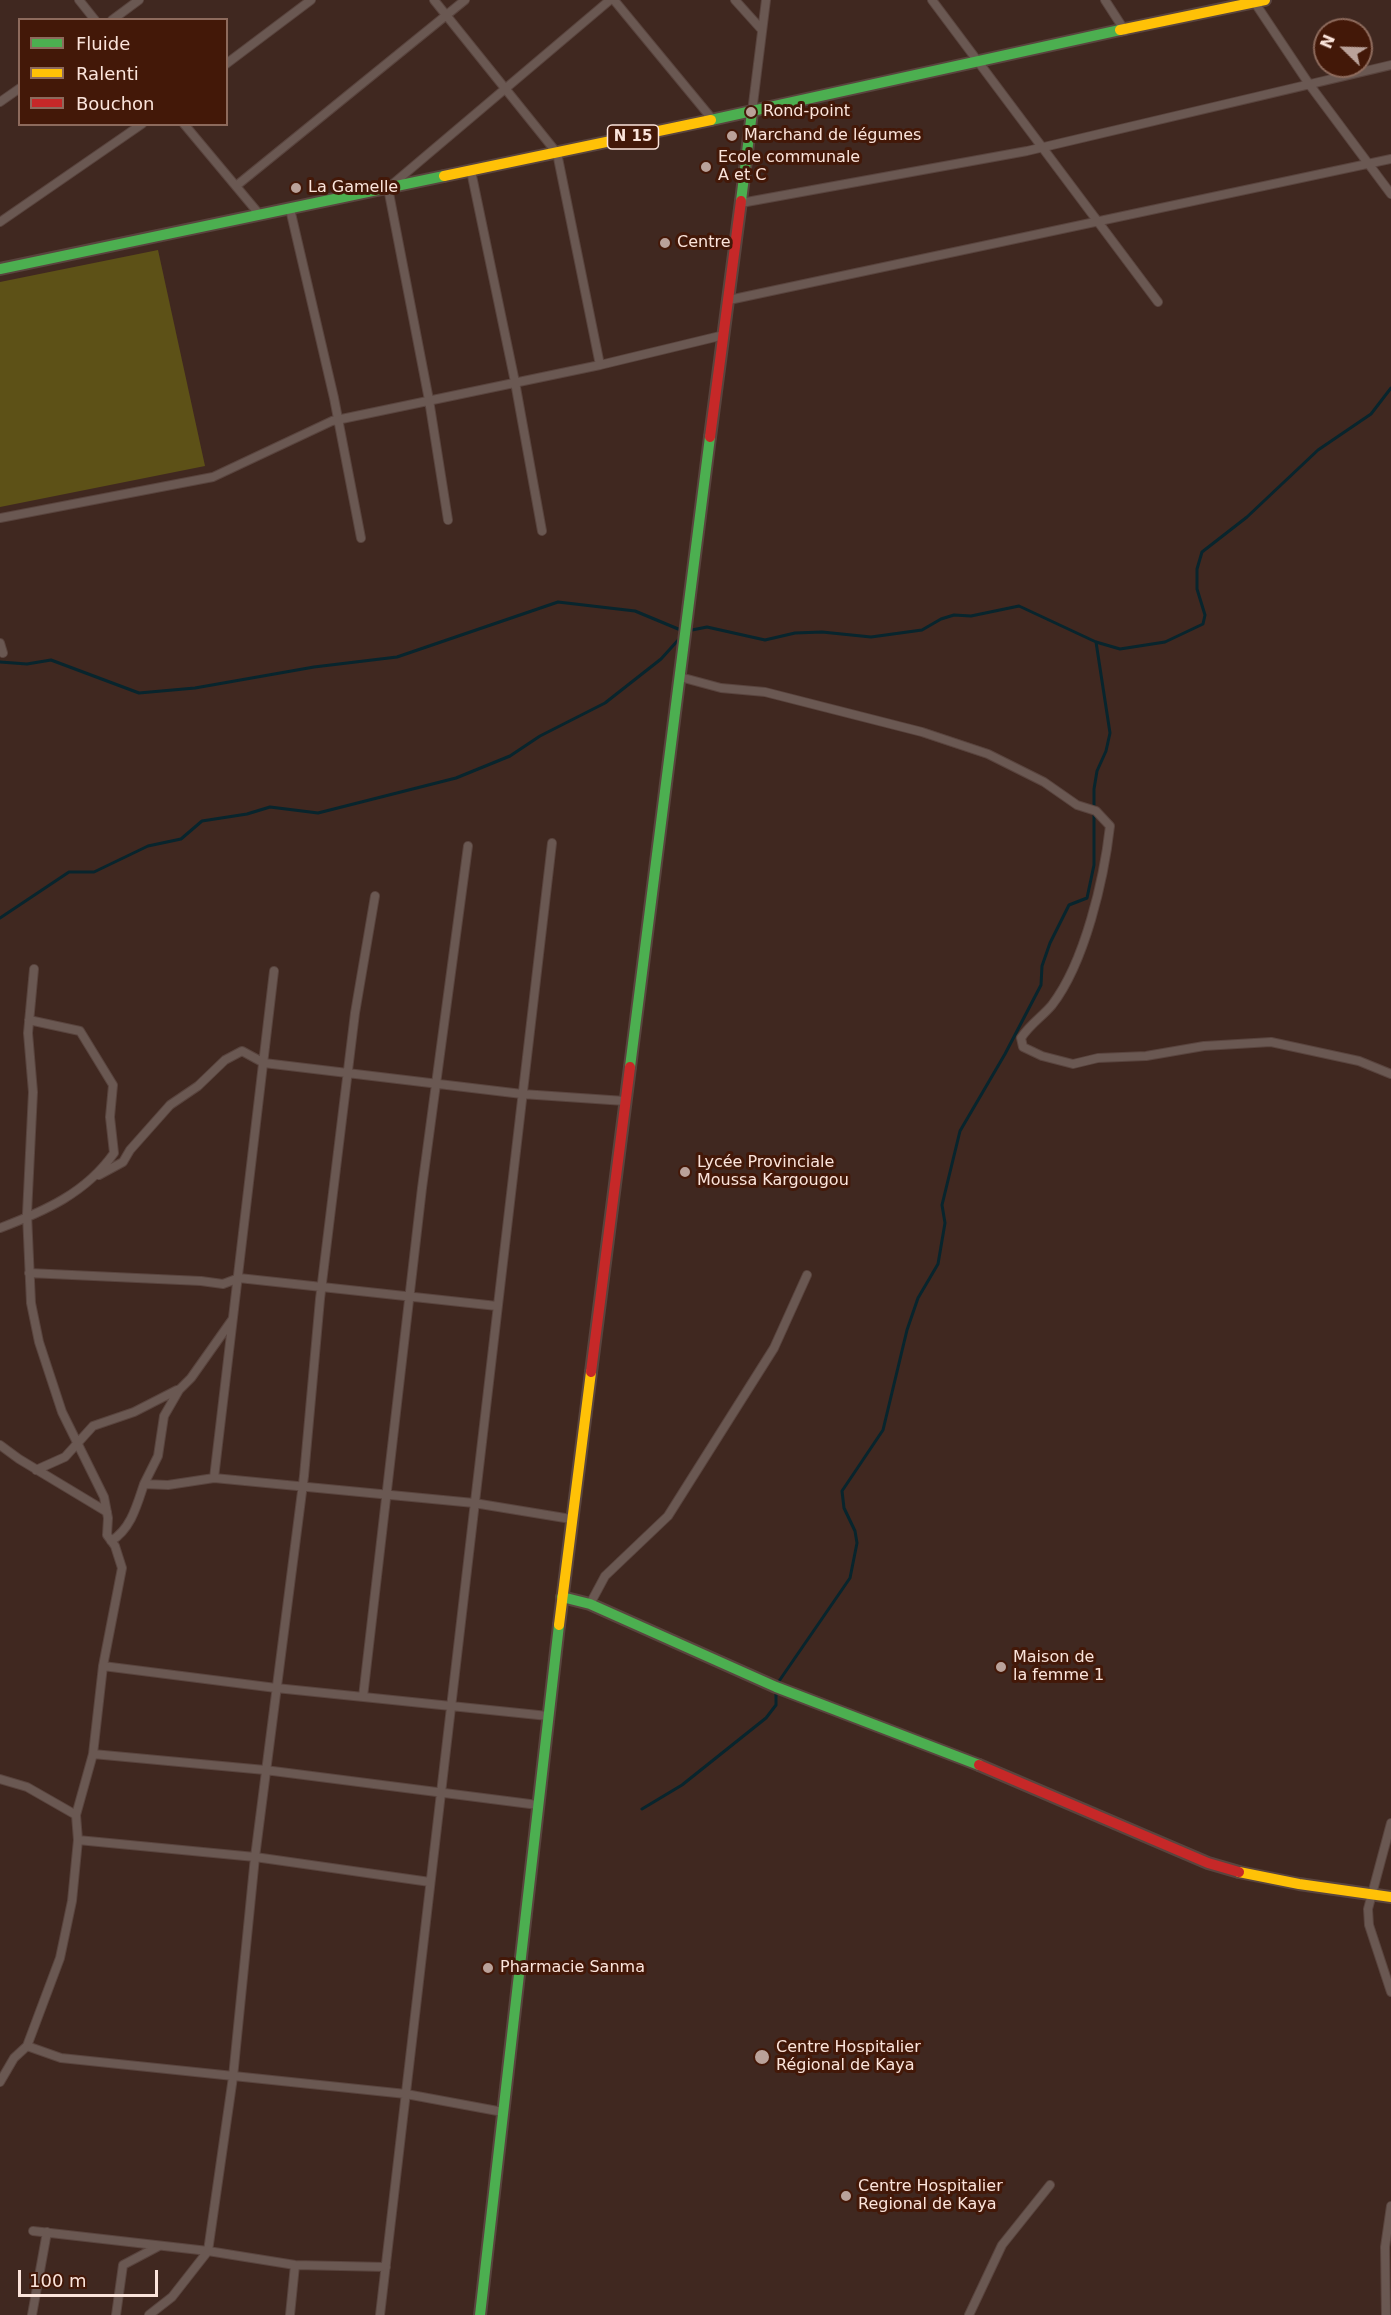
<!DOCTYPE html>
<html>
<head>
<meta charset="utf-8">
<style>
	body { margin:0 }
	#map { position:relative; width:1391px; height:2315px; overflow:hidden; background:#402820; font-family:"DejaVu Sans",sans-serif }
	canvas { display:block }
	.legend { position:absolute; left:18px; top:18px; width:210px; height:108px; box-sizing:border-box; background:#431808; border:2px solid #8d6a5c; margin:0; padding:8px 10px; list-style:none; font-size:18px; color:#fbe4db }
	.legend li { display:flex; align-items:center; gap:12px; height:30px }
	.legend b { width:30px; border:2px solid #8d6a5c }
	.north { position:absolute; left:1313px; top:18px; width:60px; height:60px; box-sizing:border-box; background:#431808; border:2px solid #8d6a5c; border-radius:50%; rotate:293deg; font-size:16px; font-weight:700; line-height:24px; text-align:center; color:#fbe4db }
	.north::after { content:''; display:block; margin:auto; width:21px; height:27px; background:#baa29a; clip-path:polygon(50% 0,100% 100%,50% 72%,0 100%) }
	.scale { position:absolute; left:18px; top:2270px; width:140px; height:27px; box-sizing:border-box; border:3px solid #fbe4db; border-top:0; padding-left:8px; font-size:18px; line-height:21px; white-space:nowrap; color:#fbe4db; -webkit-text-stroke:4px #431808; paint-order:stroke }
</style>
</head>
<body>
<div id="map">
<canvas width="1391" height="2315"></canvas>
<ul class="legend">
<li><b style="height:8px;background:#4caf50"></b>Fluide</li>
<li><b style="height:8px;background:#ffc107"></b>Ralenti</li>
<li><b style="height:8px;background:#c62828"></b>Bouchon</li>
</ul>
<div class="north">N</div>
<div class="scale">100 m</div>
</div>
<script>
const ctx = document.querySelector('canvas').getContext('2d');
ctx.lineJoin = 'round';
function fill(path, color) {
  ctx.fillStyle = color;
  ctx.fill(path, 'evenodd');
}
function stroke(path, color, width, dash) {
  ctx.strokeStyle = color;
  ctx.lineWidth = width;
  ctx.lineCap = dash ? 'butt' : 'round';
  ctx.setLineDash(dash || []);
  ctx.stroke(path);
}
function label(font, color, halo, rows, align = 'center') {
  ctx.font = font + ' "DejaVu Sans",sans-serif';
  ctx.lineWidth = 6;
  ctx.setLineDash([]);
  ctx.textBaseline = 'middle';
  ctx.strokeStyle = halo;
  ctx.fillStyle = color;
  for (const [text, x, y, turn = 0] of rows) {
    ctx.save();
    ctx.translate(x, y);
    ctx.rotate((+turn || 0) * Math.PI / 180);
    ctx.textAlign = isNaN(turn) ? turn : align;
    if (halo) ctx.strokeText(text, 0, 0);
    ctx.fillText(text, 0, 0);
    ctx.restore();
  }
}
fill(new Path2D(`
	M158,250L205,466L0,507V282Z`), '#5d5117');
stroke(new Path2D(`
	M687,631L707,627L765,640L795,633L822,632L871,637L922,630L941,619L954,615L971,616L1019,606L1096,642L1120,649L1165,642L1203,624L1205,615L1197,589V569L1202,552L1247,517L1318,450L1371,414L1391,388
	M0,662L27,664L51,660L139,693L195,688L314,667L397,657L558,602L635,611L683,631
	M0,918L69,872H94L148,846L181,839L202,821L247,814L270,807L318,813L456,778L510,756L540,736L605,703L661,659L680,638
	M777,1684L850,1578L857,1543L855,1531L844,1508L842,1491L883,1430L907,1330L918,1298L938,1264L945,1223L942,1205L960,1131L1005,1054L1041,985L1042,966L1050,943L1069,905L1087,898L1094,865V789L1097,771L1106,751L1110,733L1096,642
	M642,1809L682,1785L766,1718L776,1705V1691`), '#08252d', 3);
const street = new Path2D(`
	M79,0L95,20
	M434,0L557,153L600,365
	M614,0L713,120
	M735,0L762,30
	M932,0L1158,302
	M1105,0L1125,31
	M1255,3L1309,84L1391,194
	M112,20L139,0
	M226,64L311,0
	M0,102L20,88
	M752,112L766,0
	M184,124L260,215
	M471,171L515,382L542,531
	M236,186L465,0
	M741,203L1027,151L1391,65
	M290,209L334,398L361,538
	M0,222L142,124
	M729,300L1391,159
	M0,518L213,477L332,421L600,365L724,335
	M448,520L429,400L388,188L610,0
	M0,643L3,653
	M680,677L721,688L765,692L922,732L988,754L1044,782L1077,805L1096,811L1110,826C1104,879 1085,962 1052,1005C1042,1017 1030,1024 1021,1038L1023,1047L1042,1056L1073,1064L1098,1058L1146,1056L1204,1046L1271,1042L1359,1061L1391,1074
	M34,969L28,1033L33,1092L27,1214L31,1303L39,1342L62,1412L104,1497L108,1518L107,1535L115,1546L122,1568L103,1666L93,1754L265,1770L538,1805
	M99,1175L123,1162L130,1150L170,1105L198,1086L225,1060L242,1051L264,1063L522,1094L625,1101
	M0,1228C45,1211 86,1193 114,1153L110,1117L113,1085L80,1031L29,1020
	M29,1273L201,1281L223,1284L239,1278L497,1306
	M0,1445L19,1459L107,1512
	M36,1470L65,1457L93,1426L134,1412L177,1390
	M214,1478L274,971
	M144,1484L158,1456L164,1416L179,1390L191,1378L232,1320
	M111,1541C131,1529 137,1505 144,1484L168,1485L214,1478L474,1503L571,1519
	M590,1604L605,1576L668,1516L774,1348L807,1275
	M103,1666L276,1688L548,1716
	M363,1697L422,1188L468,846
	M0,1779L27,1787L76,1815
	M1391,1823L1368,1909L1369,1925L1391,1992
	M78,1840L255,1857L430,1882
	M27,2046L61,2058L406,2094L503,2112
	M0,2082L14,2058L27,2046L60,1958L72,1901L78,1840L76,1815L93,1754
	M33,2231L208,2251L295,2265L386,2267
	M32,2315L47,2232
	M116,2315L123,2265L159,2246
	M149,2315L172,2297L208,2251L233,2077L255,1857L304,1476L320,1299L355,1013L375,896
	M290,2315L295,2265
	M380,2315L552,843
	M969,2315L1002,2245L1050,2185
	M1386,2315L1385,2247L1391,2206`);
const fast = new Path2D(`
	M711,120L1120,30
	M741,201L752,112
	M0,269L444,176
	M630,1067L710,437
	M562,1597L590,1604L776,1687L979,1765
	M480,2315L559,1625`);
const slow = new Path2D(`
	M1120,30L1265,0
	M444,176L711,120
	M559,1625L591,1372
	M1239,1872L1299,1884L1391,1897`);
const jam = new Path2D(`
	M710,437L741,201
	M591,1372L630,1067
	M979,1765L1208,1863L1239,1872`);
stroke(street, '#59443e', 10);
stroke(fast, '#59443e', 14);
stroke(slow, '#59443e', 14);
stroke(jam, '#59443e', 14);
stroke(street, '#6a5852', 8);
stroke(fast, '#4caf50', 10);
stroke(slow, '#ffc107', 10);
stroke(jam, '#c62828', 10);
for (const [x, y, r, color] of [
	[751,112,6,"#baa29a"],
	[732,136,6,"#baa29a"],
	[706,167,6,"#baa29a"],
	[296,188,6,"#baa29a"],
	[665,243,6,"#baa29a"],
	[685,1172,6,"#baa29a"],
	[1001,1667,6,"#baa29a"],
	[488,1968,6,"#baa29a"],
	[762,2057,8,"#baa29a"],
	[846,2196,6,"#baa29a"]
]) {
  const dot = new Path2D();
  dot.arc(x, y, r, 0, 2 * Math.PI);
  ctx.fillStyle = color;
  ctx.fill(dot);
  stroke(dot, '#431808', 2);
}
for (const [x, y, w] of [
	[633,137,51]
]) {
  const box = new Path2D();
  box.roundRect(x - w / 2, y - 12, w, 24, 4.5);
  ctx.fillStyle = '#431808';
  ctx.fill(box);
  stroke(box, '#fbe4db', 1.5);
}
label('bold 15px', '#fbe4db', null, [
	["N 15",633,137]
]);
label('16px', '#fbe4db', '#431808', [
	["Rond-point",763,112],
	["Marchand de légumes",744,136],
	["Ecole communale",718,158],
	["A et C",718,176],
	["La Gamelle",308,188],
	["Centre",677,243],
	["Lycée Provinciale",697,1163],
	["Moussa Kargougou",697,1181],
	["Maison de",1013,1658],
	["la femme 1",1013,1676],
	["Pharmacie Sanma",500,1968],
	["Centre Hospitalier",776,2048],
	["Régional de Kaya",776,2066],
	["Centre Hospitalier",858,2187],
	["Regional de Kaya",858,2205]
], 'left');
</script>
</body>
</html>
